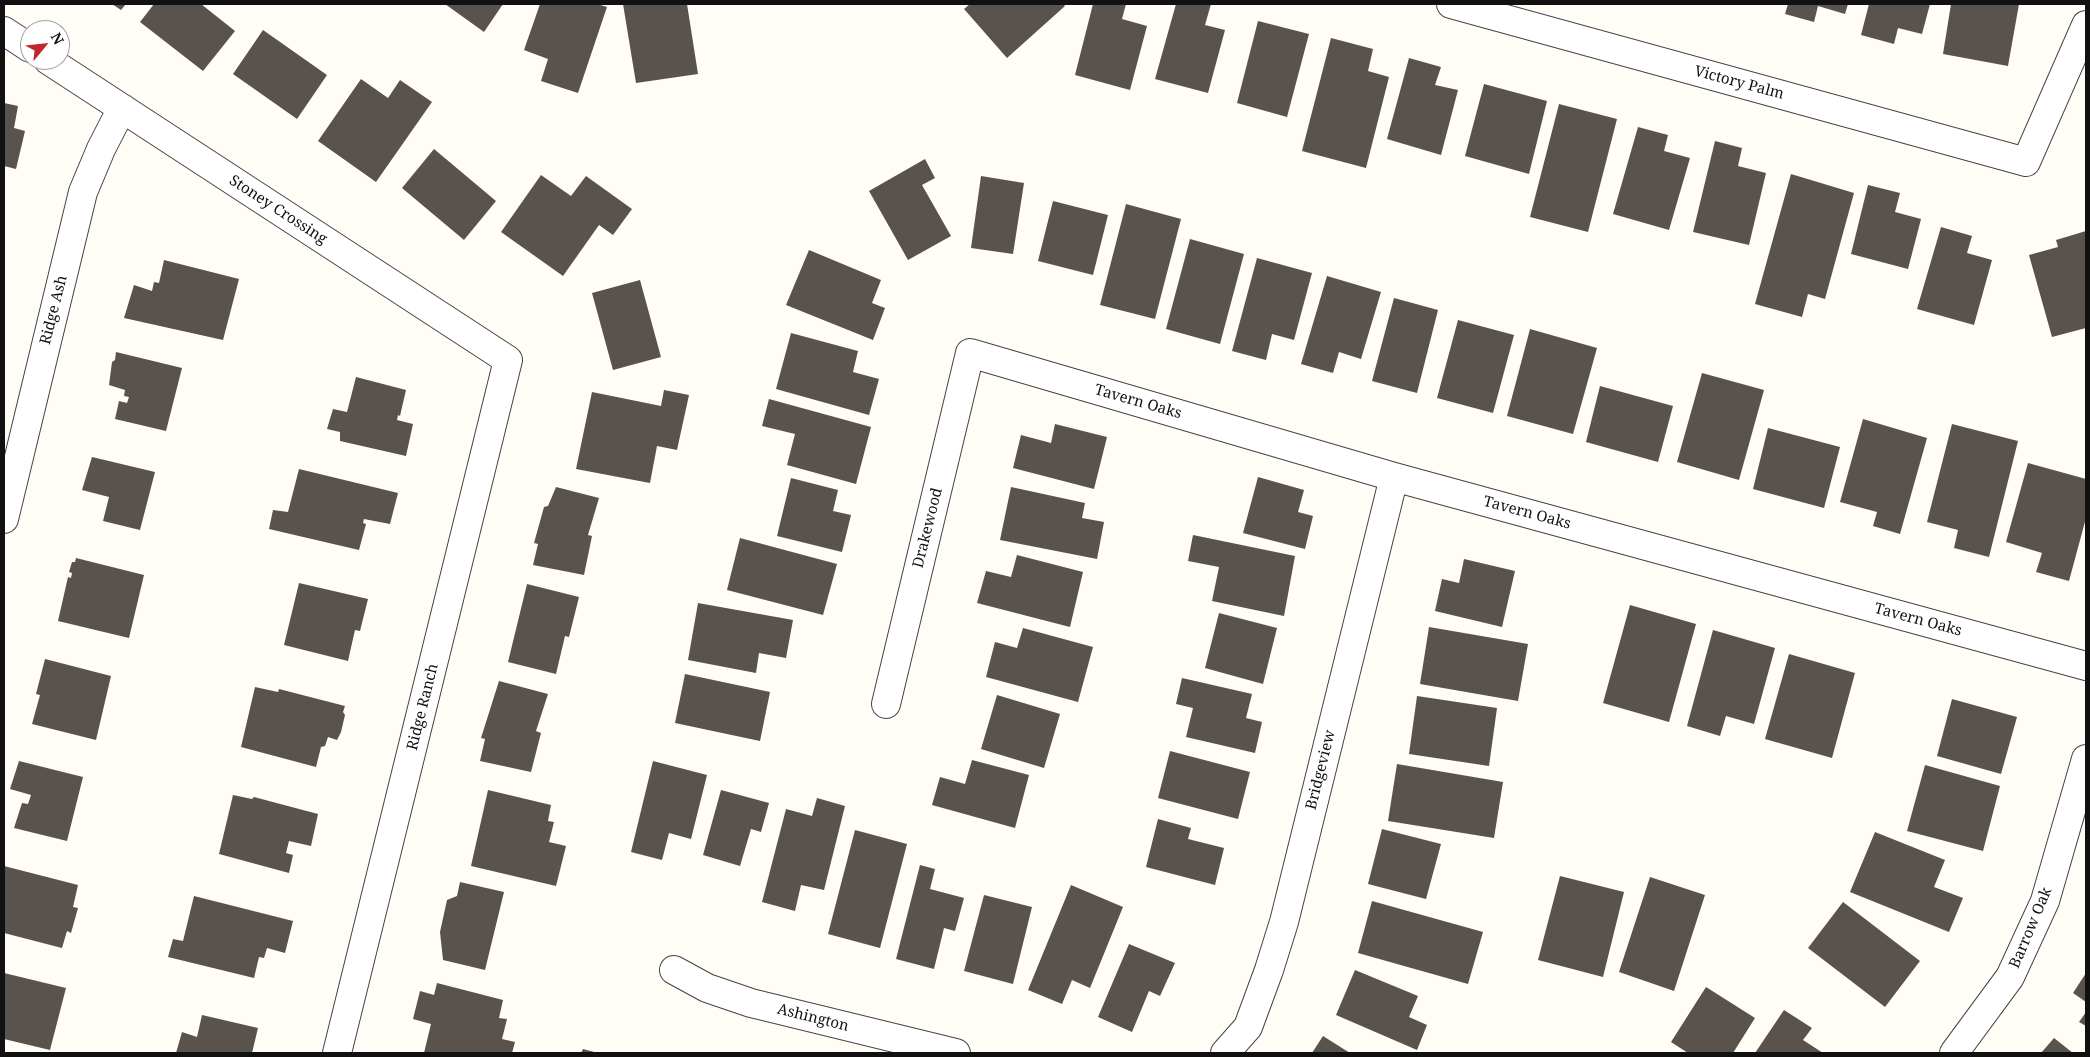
<!DOCTYPE html>
<html>
<head>
<meta charset="utf-8">
<style>
	body { margin:0 }
	#map { position:relative; width:2090px; height:1057px; overflow:hidden; background:#fffdf5; font-family:"Noto Serif",serif }
	canvas { display:block }
	.frame { position:absolute; inset:0; border:5px solid #111; pointer-events:none }
	.north { position:absolute; left:20px; top:20px; width:50px; height:50px; box-sizing:border-box; background:#fff; border:1px solid #a0a0a0; border-radius:50%; rotate:62deg; font-size:14px; font-weight:700; line-height:20px; text-align:center; color:#111 }
	.north::after { content:''; display:block; margin:auto; width:18px; height:22px; background:#c4262e; clip-path:polygon(50% 0,100% 100%,50% 72%,0 100%) }
</style>
</head>
<body>
<div id="map">
<canvas width="2090" height="1057"></canvas>
<div class="frame"></div>
<div class="north">N</div>
</div>
<script>
const ctx = document.querySelector('canvas').getContext('2d');
ctx.lineJoin = 'round';
function fill(path, color) {
  ctx.fillStyle = color;
  ctx.fill(path, 'evenodd');
}
function stroke(path, color, width, dash) {
  ctx.strokeStyle = color;
  ctx.lineWidth = width;
  ctx.lineCap = dash ? 'butt' : 'round';
  ctx.setLineDash(dash || []);
  ctx.stroke(path);
}
function label(font, color, halo, rows, align = 'center') {
  ctx.font = font + ' "Noto Serif",serif';
  ctx.lineWidth = 5;
  ctx.setLineDash([]);
  ctx.textBaseline = 'middle';
  ctx.strokeStyle = halo;
  ctx.fillStyle = color;
  for (const [text, x, y, turn = 0] of rows) {
    ctx.save();
    ctx.translate(x, y);
    ctx.rotate((+turn || 0) * Math.PI / 180);
    ctx.textAlign = isNaN(turn) ? turn : align;
    if (halo) ctx.strokeText(text, 0, 0);
    ctx.fillText(text, 0, 0);
    ctx.restore();
  }
}
fill(new Path2D(`
	M112,4H126L121,10Z
	M154,4H201L235,31L203,71L140,22Z
	M445,4H503L484,32Z
	M540,4H597L607,7L578,93L541,81L548,59L524,50Z
	M623,4H687L698,74L636,83Z
	M970,4H1063L1065,6L1007,58L964,9Z
	M1093,4H1126L1122,19L1147,26L1130,90L1075,75Z
	M1176,4H1211L1205,25L1225,30L1208,93L1155,79Z
	M1788,4H1848L1845,14L1818,6L1814,22L1785,14Z
	M1869,4H1930L1922,34L1898,28L1894,44L1861,35Z
	M1951,4H2019L2008,66L1943,54Z
	M1258,21L1309,34L1287,117L1237,103Z
	M263,30L327,75L297,119L233,74Z
	M1331,38L1373,49L1368,71L1389,77L1366,168L1302,151Z
	M1409,58L1441,67L1435,85L1458,90L1441,155L1387,139Z
	M361,79L388,98L400,80L432,102L376,182L318,141Z
	M1484,84L1547,101L1529,174L1465,156Z
	M4,103L18,106L14,128L25,131L16,169L4,166Z
	M1559,104L1617,119L1588,232L1530,217Z
	M1638,127L1668,135L1664,151L1690,158L1669,230L1613,214Z
	M1715,141L1742,148L1738,166L1766,173L1749,245L1693,232Z
	M434,149L496,201L464,240L402,188Z
	M925,159L935,178L922,185L951,236L908,260L869,191Z
	M1791,174L1854,193L1825,299L1808,294L1802,317L1755,304Z
	M541,175L571,196L586,176L632,209L613,235L599,225L563,276L501,232Z
	M981,176L1024,183L1013,254L971,248Z
	M1868,185L1900,193L1895,212L1921,219L1908,269L1851,254Z
	M1053,201L1108,215L1093,275L1038,261Z
	M1126,204L1181,219L1155,319L1100,305Z
	M1941,227L1972,236L1967,253L1992,260L1974,325L1917,309Z
	M2086,231V328L2052,337L2029,255L2058,247L2056,240Z
	M1190,239L1244,254L1220,344L1166,329Z
	M809,250L881,280L872,303L885,308L873,340L786,305Z
	M1257,258L1312,273L1294,340L1272,334L1266,360L1232,351Z
	M164,260L239,279L223,340L124,318L134,285L152,291L154,282L159,283Z
	M1327,276L1381,292L1361,359L1339,352L1333,373L1301,364Z
	M640,280L661,357L613,370L592,293Z
	M1394,298L1438,310L1417,393L1372,381Z
	M1458,320L1514,335L1493,413L1437,398Z
	M1530,329L1597,348L1573,434L1507,416Z
	M791,333L858,351L853,372L879,379L869,415L776,389Z
	M116,352L182,368L166,431L115,419L119,401L127,403L129,397L124,396L125,390L109,385L112,362L115,360Z
	M1702,373L1764,390L1739,480L1677,462Z
	M356,377L406,390L400,416L398,415L397,420L413,424L406,456L340,441V432L327,429L333,409L347,412Z
	M1600,386L1673,406L1658,462L1586,442Z
	M664,390L689,395L677,450L657,446L650,483L576,469L592,392L661,406Z
	M769,399L871,427L856,484L787,465L795,434L762,426Z
	M1863,419L1927,438L1900,534L1873,526L1877,512L1840,502Z
	M1055,424L1107,437L1094,489L1013,468L1021,435L1051,443Z
	M1952,424L2018,441L1989,557L1954,548L1958,530L1927,522Z
	M1768,428L1840,447L1824,508L1753,489Z
	M92,457L155,472L140,530L103,521L109,497L82,490Z
	M2028,463L2086,479V518L2069,581L2036,572L2042,553L2006,542Z
	M299,469L398,493L390,524L364,519L363,523L366,524L359,550L269,529L273,510L288,512Z
	M1258,477L1304,490L1298,512L1313,516L1305,549L1243,533Z
	M791,478L838,490L833,511L851,515L842,552L777,536Z
	M556,487L599,498L588,535L592,536L584,575L533,565L538,544L534,543L544,507L548,506Z
	M1011,487L1085,503L1082,518L1104,522L1097,559L1000,540Z
	M1193,535L1295,556L1284,616L1212,601L1219,567L1188,561Z
	M740,538L837,564L823,615L727,590Z
	M1017,555L1083,572L1070,627L977,603L986,571L1011,577Z
	M76,558L144,575L129,638L58,621L68,577L71,578L72,573L69,572L72,562H75Z
	M1464,559L1515,571L1502,627L1435,611L1442,579L1459,583Z
	M299,583L368,599L360,631L355,630L348,661L284,645Z
	M527,584L579,597L569,637L565,636L556,674L508,662Z
	M698,603L793,620L786,658L759,653L756,673L688,660Z
	M1630,605L1696,624L1669,722L1603,703Z
	M1219,613L1277,628L1263,684L1205,668Z
	M1429,627L1528,644L1518,701L1420,684Z
	M1023,628L1093,647L1078,702L986,677L995,642L1017,648Z
	M1713,630L1775,648L1754,724L1726,716L1720,736L1687,726Z
	M1789,654L1855,673L1832,758L1765,739Z
	M45,659L111,676L96,740L32,724L40,695L36,694Z
	M685,674L770,692L760,741L675,723Z
	M1182,678L1252,694L1246,718L1262,722L1255,753L1186,737L1193,708L1176,704Z
	M499,681L548,694L536,731L541,733L531,772L480,761L485,739L481,738Z
	M255,687L278,692L279,689L345,706L343,712L345,715L341,732L337,740L328,737L325,746L321,747L316,767L241,747Z
	M997,695L1060,714L1044,768L981,749Z
	M1417,696L1497,708L1489,766L1409,754Z
	M1952,699L2017,717L2001,774L1937,756Z
	M1170,751L1250,772L1238,819L1158,798Z
	M972,760L1029,775L1015,828L932,805L940,777L965,784Z
	M19,761L83,777L67,841L14,828L22,803L28,804L31,795L10,789Z
	M653,761L707,775L691,839L669,833L662,860L631,852Z
	M1397,764L1503,782L1494,838L1388,821Z
	M1925,765L2000,786L1983,851L1907,831Z
	M488,790L551,805L548,821L554,822L549,842L566,846L556,886L471,866Z
	M721,790L769,803L761,832L751,829L740,866L703,855Z
	M233,795L252,799L254,797L318,814L311,846L289,841L286,853L293,855L289,873L219,854Z
	M817,798L845,806L824,890L801,885L795,911L762,902L786,809L812,816Z
	M1158,819L1191,828L1188,839L1224,848L1215,885L1146,867Z
	M1382,829L1441,844L1426,899L1368,884Z
	M855,830L907,844L880,948L828,934Z
	M1875,832L1945,860L1934,887L1963,898L1949,932L1850,892Z
	M920,865L935,869L930,889L964,898L955,931L944,928L934,969L896,959Z
	M4,866L78,885L73,907L78,908L71,933L67,931L62,948L4,933Z
	M1560,876L1624,892L1603,977L1538,960Z
	M1650,877L1705,895L1674,991L1619,972Z
	M460,882L504,892L485,970L443,960L440,932L447,900L457,896Z
	M1071,885L1123,907L1090,988L1072,980L1062,1004L1028,990Z
	M984,895L1032,907L1013,984L964,971Z
	M194,896L293,921L285,953L267,948L264,958L259,957L254,978L168,957L173,939L183,941Z
	M1372,901L1483,932L1468,984L1358,953Z
	M1843,902L1920,961L1885,1007L1808,948Z
	M1129,944L1175,963L1160,996L1149,991L1132,1032L1098,1017Z
	M1355,970L1418,996L1409,1017L1427,1025L1417,1050L1336,1015Z
	M4,973L66,988L50,1050L4,1039Z
	M2086,973V1002L2073,993Z
	M437,983L503,1000L499,1018L507,1019L502,1039L515,1042L512,1053H424L431,1024L413,1019L420,991L434,995Z
	M1706,987L1755,1018L1733,1053H1688L1671,1042Z
	M1784,1010L1812,1028L1803,1040L1823,1053H1755Z
	M2086,1012V1026L2079,1022Z
	M202,1015L258,1028L252,1053H176L182,1032L197,1037Z
	M1323,1036L1350,1053H1312Z
	M2054,1038L2073,1053H2041Z
	M583,1049L598,1053H581Z`), '#5a524d');
const minor = new Path2D(`
	M1451,4L2026,162L2086,25
	M4,31L30,48
	M48,60L508,360L337,1053
	M4,519L83,192L101,149L122,108
	M886,704L970,353L1394,477L2086,666
	M674,970L707,988L751,1003L956,1053
	M1225,1053L1248,1027L1269,970L1284,922L1394,477
	M1954,1053L2010,977L2045,901L2086,759`);
stroke(minor, '#444', 30);
stroke(minor, '#fff', 28);
label('15px', '#111', '#fff', [
	["Victory Palm",1739,83,15],
	["Stoney Crossing",278,210,33],
	["Ridge Ash",54,310,-76],
	["Tavern Oaks",1138,402,16],
	["Tavern Oaks",1527,513,15],
	["Drakewood",928,528,-76],
	["Tavern Oaks",1918,620,15],
	["Ridge Ranch",423,707,-76],
	["Bridgeview",1321,770,-76],
	["Barrow Oak",2031,928,-67],
	["Ashington",813,1018,14]
]);
</script>
</body>
</html>
